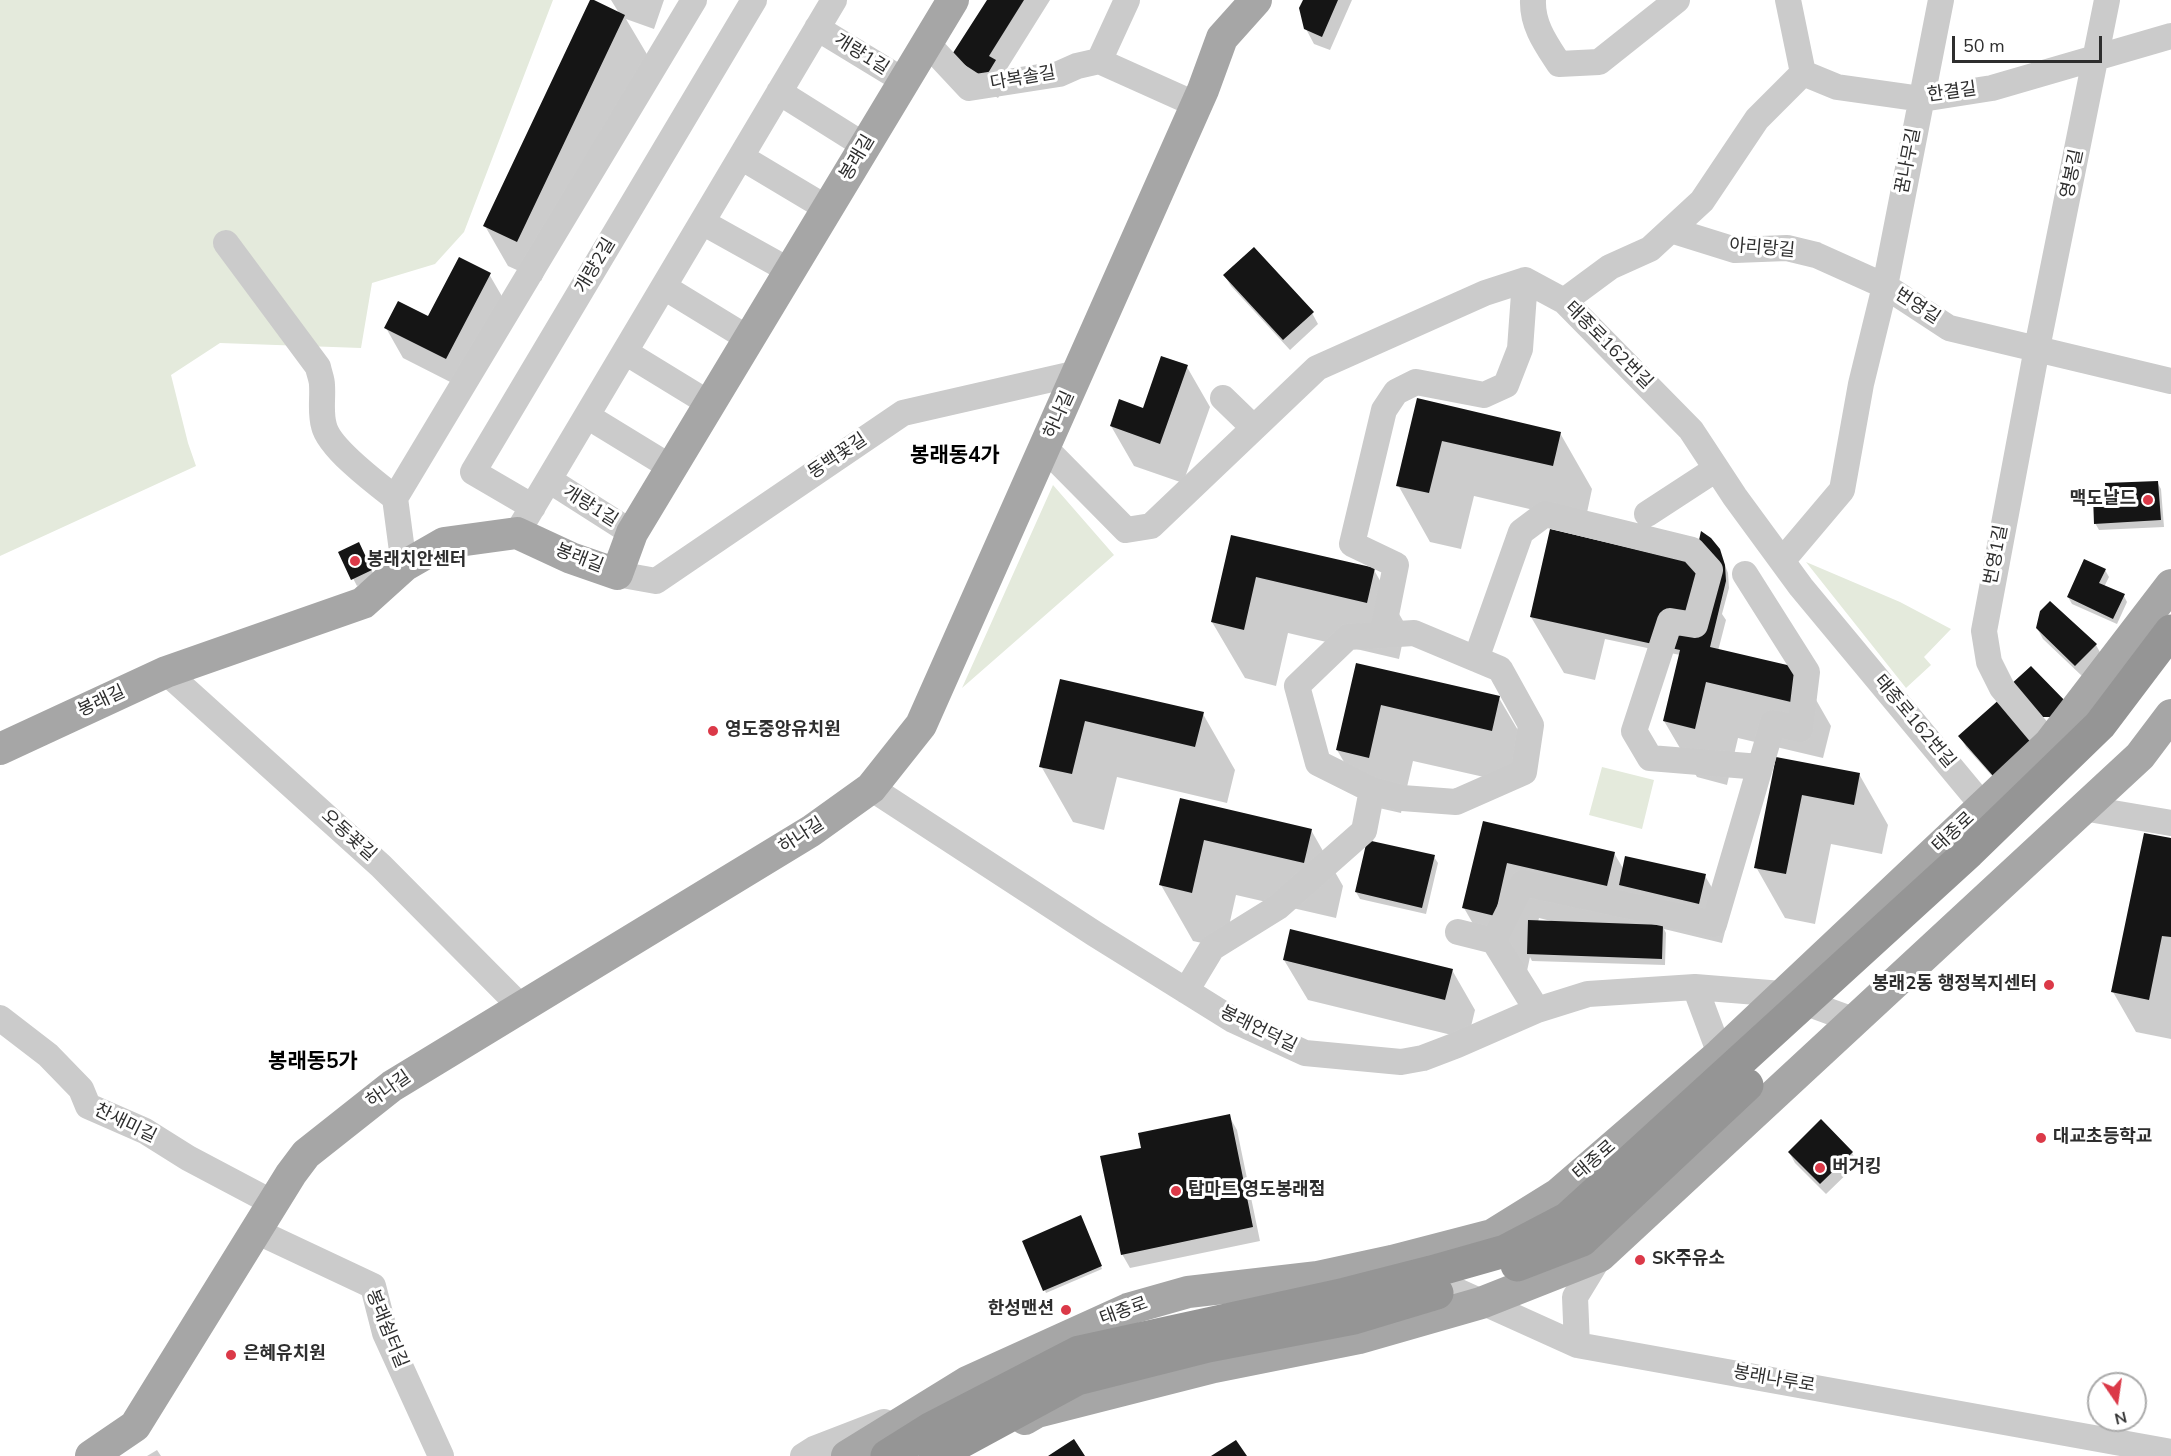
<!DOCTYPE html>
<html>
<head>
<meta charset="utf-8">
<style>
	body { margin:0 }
	#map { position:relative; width:2171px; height:1456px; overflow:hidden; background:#fff; font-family:"Nunito Sans",sans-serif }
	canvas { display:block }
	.north { position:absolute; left:2087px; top:1372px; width:60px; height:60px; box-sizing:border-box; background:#fff; border:2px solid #ababab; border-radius:50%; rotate:167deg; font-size:16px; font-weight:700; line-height:24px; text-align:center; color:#2e2e2e }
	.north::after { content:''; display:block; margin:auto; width:21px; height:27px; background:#db3948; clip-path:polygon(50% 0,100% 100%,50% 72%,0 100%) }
	.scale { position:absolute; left:1952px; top:36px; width:150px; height:27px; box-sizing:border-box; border:3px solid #2e2e2e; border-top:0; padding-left:8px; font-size:18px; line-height:21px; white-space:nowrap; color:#2e2e2e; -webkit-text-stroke:4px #fff; paint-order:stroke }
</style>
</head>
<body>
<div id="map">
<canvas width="2171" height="1456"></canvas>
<div class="north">N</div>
<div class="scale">50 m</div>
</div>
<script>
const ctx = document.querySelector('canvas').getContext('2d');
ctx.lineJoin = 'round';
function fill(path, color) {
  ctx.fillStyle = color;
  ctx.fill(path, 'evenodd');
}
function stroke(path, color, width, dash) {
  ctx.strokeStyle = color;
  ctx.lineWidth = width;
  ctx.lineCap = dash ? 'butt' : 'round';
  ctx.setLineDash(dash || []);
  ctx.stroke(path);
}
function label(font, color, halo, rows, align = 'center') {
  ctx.font = font + ' "Nunito Sans","Noto Sans KR",sans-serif';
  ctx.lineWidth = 6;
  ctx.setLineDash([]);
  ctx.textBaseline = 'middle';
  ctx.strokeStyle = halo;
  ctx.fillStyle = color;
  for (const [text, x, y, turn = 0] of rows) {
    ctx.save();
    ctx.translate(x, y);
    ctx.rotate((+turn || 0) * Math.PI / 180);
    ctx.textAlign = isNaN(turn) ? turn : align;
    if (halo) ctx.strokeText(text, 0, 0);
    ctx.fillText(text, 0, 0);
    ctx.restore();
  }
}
fill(new Path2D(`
	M0,0H553L464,232L435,264L372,283L361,348L220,343L171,375L188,443L196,466L0,556Z
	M1053,485L1114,555L962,688Z
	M1806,562L1900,602L1951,629L1924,657L1931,665L1906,688Z
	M1602,767L1654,780L1642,829L1589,815Z`), '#e4eadc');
fill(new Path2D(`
	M611,0H664L654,29L626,19L648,56L541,281L508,266L485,226L619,13Z
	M989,0H1050L1003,75L1008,82L998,98L965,78L953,56Z
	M1304,0H1352L1330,50L1314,44L1306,29Z
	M489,274L507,305L464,389L403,358L386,328L429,318Z
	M1225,276L1312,313L1318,324L1290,350L1231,286Z
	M1187,367L1210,407L1183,483L1134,466L1111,426L1144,409Z
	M1418,400L1560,433L1592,489L1585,522L1474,496L1461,549L1430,542L1398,485Z
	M2157,482L2161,489L2164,527L2099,530L2095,523L2108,497Z
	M1232,537L1374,570L1406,626L1399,659L1288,633L1276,686L1245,678L1212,622Z
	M1719,550L1728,573L1729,588L1722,614L1726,620L1718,651L1799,670L1831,726L1823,758L1738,738L1727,785L1697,777L1664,721L1680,655L1605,639L1595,680L1564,673L1531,617L1695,565Z
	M362,551L375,577L357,586L340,553Z
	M2105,570L2109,577L2104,587L2124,596L2127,602L2117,624L2072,604L2068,597Z
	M2037,628L2096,645L2102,656L2082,676L2043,639Z
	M1357,665L1499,698L1532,754L1524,786L1413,761L1401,813L1370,806L1337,750Z
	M1061,681L1203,714L1235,770L1227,803L1117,777L1104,830L1073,822L1041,766Z
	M2001,700V786L1966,747L1960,736Z
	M1777,758L1859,774L1888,825L1882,854L1831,844L1815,924L1785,918L1756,867Z
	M1181,800L1311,830L1343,886L1336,918L1236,895L1224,948L1193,941L1161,885Z
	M1484,823L1614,853L1624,870L1705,876L1729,916L1722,943L1664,929L1666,933L1665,965L1532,961L1530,957L1527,971L1496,964L1464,908ZM1539,918L1551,921L1538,922Z
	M2171,840V1039L2136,1032L2113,992Z
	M1434,857L1438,863L1426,914L1360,899L1356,892Z
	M1284,960L1452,970L1475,1010L1468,1039L1308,1000Z
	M1229,1116L1237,1130L1260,1241L1130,1268L1122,1254L1143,1149Z
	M1789,1152L1852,1153L1858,1163L1826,1194L1795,1163Z
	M1081,1220L1102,1269L1046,1293L1024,1241Z
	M157,1450L161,1456H147Z`), '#0003');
fill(new Path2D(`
	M590,0H594L625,15L517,242L483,226Z
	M987,0H1024L989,56L996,60L985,78L951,56Z
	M1303,0H1338L1322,37L1304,29L1299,8Z
	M1254,247L1314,312L1283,340L1223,275Z
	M459,257L491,273L446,359L384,328L398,301L428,316Z
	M1161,356L1188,365L1160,444L1110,426L1119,399L1143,408Z
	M1417,398L1561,432L1553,466L1442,441L1429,493L1396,486Z
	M2158,481L2161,520L2094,524L2093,496H2106L2105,483Z
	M1550,529L1694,563L1701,531L1711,538L1720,549L1725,565L1726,581L1710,647L1800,668L1791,702L1706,682L1695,729L1663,721L1680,650L1530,617Z
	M1231,535L1375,568L1367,603L1256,577L1244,630L1211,622Z
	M359,542L372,570L351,580L338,552Z
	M2084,559L2106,569L2099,583L2125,594L2113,619L2067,597Z
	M2050,601L2097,644L2075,666L2036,628L2040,611Z
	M1356,663L1500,696L1492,731L1381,705L1369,758L1336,750Z
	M2031,666L2070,706L2057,717H2038L2009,686Z
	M1060,679L1204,712L1195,747L1085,721L1072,774L1039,767Z
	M2001,698L2037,739L1994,777L1958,736Z
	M1776,757L1860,773L1854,805L1802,795L1786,874L1754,868Z
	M1180,798L1312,829L1304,863L1204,840L1192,893L1159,885Z
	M1483,821L1615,852L1607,886L1507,863L1495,916L1462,908Z
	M2144,833L2171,838V937L2162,936L2149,1000L2111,992Z
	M1367,840L1435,855L1422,908L1355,892Z
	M1625,856L1706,874L1699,904L1619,885Z
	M1528,920L1663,925L1662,959L1527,954Z
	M1290,929L1453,969L1445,1000L1283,960Z
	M1230,1114L1253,1227L1121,1255L1100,1156L1141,1148L1138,1133Z
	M1821,1119L1853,1152L1820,1184L1788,1152Z
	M1081,1215L1102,1266L1043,1291L1022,1241Z
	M1074,1439L1085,1456H1048Z
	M1236,1440L1247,1456H1211Z`), '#151515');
stroke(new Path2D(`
	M1533,0C1532,25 1546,44 1559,64L1599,62L1677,0
	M1788,0L1803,73L1837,87L1922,99L1992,88L2171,36
	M817,28L904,81
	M927,43L969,88L1059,74L1077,66L1099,61L1197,105
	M1099,61L1127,0
	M779,92L865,146
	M741,157L828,209
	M702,222L790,271
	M1671,230L1735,250L1787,248L1816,255L1885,286L1949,328L2171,381
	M226,243L318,367C319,373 322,379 322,385C323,399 320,412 324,426C329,448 377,484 395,498
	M664,287L749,339
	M1564,301L1610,267L1650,249L1702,201L1757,119L1803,73
	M625,352L710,404
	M1223,398L1254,428
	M587,416L672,468
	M1045,448L1126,530L1151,526L1317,368L1485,293L1525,280L1564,301L1691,430L1735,497L1801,587L1983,806
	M549,480L632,533
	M533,507L473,472L754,0
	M1647,514L1716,469
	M517,533L834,0
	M1782,561L1842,490L1861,384L1885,286L1941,0
	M404,566L395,498L694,0
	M617,574L656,581L903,413L1078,373
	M1382,635L1396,565L1352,544L1384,410L1396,392L1416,382L1484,395L1506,385L1520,349L1525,280
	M1476,659L1521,532L1545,514L1692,550L1710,570L1695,625L1670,621L1634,731L1650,758L1760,767
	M166,672L381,866L521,1007
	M2049,744L2002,688L1989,662L1984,631L2037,348L2107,0
	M871,788L1095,934L1233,1020L1305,1053L1401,1062L1423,1058L1457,1045L1537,1010L1588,994L1695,987L1782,994L1853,1020
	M2083,808L2171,823
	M1458,932L1494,941L1537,1010
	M1494,941L1523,883L1714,924L1773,723L1800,729L1807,672L1745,574
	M1695,987L1720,1054
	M1186,991L1212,948L1278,907L1364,831L1372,790L1318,763L1297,686L1348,637L1414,633L1500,669L1531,725L1524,772L1456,802L1402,798L1372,790
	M0,1018L48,1055L81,1089L88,1106L145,1131L188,1158L273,1203
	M256,1231L373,1286L385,1333L441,1456
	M1422,1275L1577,1345L2171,1452
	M1577,1345L1575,1297L1600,1256
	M803,1456L814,1449L884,1422`), '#cbcbcb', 26);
stroke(new Path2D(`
	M0,749L166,672L363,603L404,566L444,543L517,533L571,558L617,574L632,533L953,0
	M1025,1419L1037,1412L1214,1367L1359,1338L1481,1303L1600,1256L2140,756L2171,715
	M91,1456L135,1426L291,1174L306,1154L392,1086L811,831L871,788L921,725L1203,90L1222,38L1256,0
	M847,1456L967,1382L1128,1309L1188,1292L1318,1277L1392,1261L1492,1235L1558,1194L1720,1054L2049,744L2171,585`), '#a6a6a6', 32);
stroke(new Path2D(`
	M1517,1265L1582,1240L1747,1085
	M887,1456L930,1429L1079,1352L1345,1294L1431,1272L1505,1251L1568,1218L1969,852L2100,725L2171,631
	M935,1456L1077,1379L1208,1346L1354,1318L1437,1293`), '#959595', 33);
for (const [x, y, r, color] of [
	[2148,500,6,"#db3948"],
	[355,561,6,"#db3948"],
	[713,731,6,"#db3948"],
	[2049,985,6,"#db3948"],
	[2041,1138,6,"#db3948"],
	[1820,1168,6,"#db3948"],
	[1176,1191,6,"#db3948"],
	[1640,1260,6,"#db3948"],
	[1066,1310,6,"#db3948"],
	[231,1355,6,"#db3948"]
]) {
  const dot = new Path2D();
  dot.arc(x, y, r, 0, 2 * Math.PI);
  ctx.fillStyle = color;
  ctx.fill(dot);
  stroke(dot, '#fff', 2);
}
label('18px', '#2e2e2e', '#fff', [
	["개량1길",861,55,32],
	["다복솔길",1023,79,-10],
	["한결길",1952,93,-8],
	["봉래길",858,158,-59],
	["꿈나무길",1909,161,-79],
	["영봉길",2073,174,-78],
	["아리랑길",1762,249,5],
	["개량2길",596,266,-59],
	["번영길",1917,307,33],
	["태종로162번길",1608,346,45],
	["하나길",1060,415,-66],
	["동백꽃길",838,457,-34],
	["개량1길",590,507,32],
	["번영1길",1997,555,-79],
	["봉래길",579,559,21],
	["봉래길",102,702,-25],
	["태종로162번길",1914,722,50],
	["태종로",1954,833,-43],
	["오동꽃길",348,836,42],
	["하나길",802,836,-33],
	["봉래언덕길",1258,1030,26],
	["하나길",389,1090,-35],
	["찬새미길",125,1124,26],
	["태종로",1595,1161,-41],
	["태종로",1124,1312,-20],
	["봉래쉼터길",386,1329,68],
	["봉래나루로",1774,1380,10]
]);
label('bold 18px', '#2e2e2e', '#fff', [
	["맥도날드",2136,500,"right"],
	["봉래치안센터",367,561],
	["영도중앙유치원",725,731],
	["봉래2동 행정복지센터",2037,985,"right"],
	["대교초등학교",2053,1138],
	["버거킹",1832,1168],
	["탑마트 영도봉래점",1188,1191],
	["SK주유소",1652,1260],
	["한성맨션",1054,1310,"right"],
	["은혜유치원",243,1355]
], 'left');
label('bold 21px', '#000', '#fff', [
	["봉래동4가",955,457],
	["봉래동5가",313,1063]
]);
</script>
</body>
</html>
